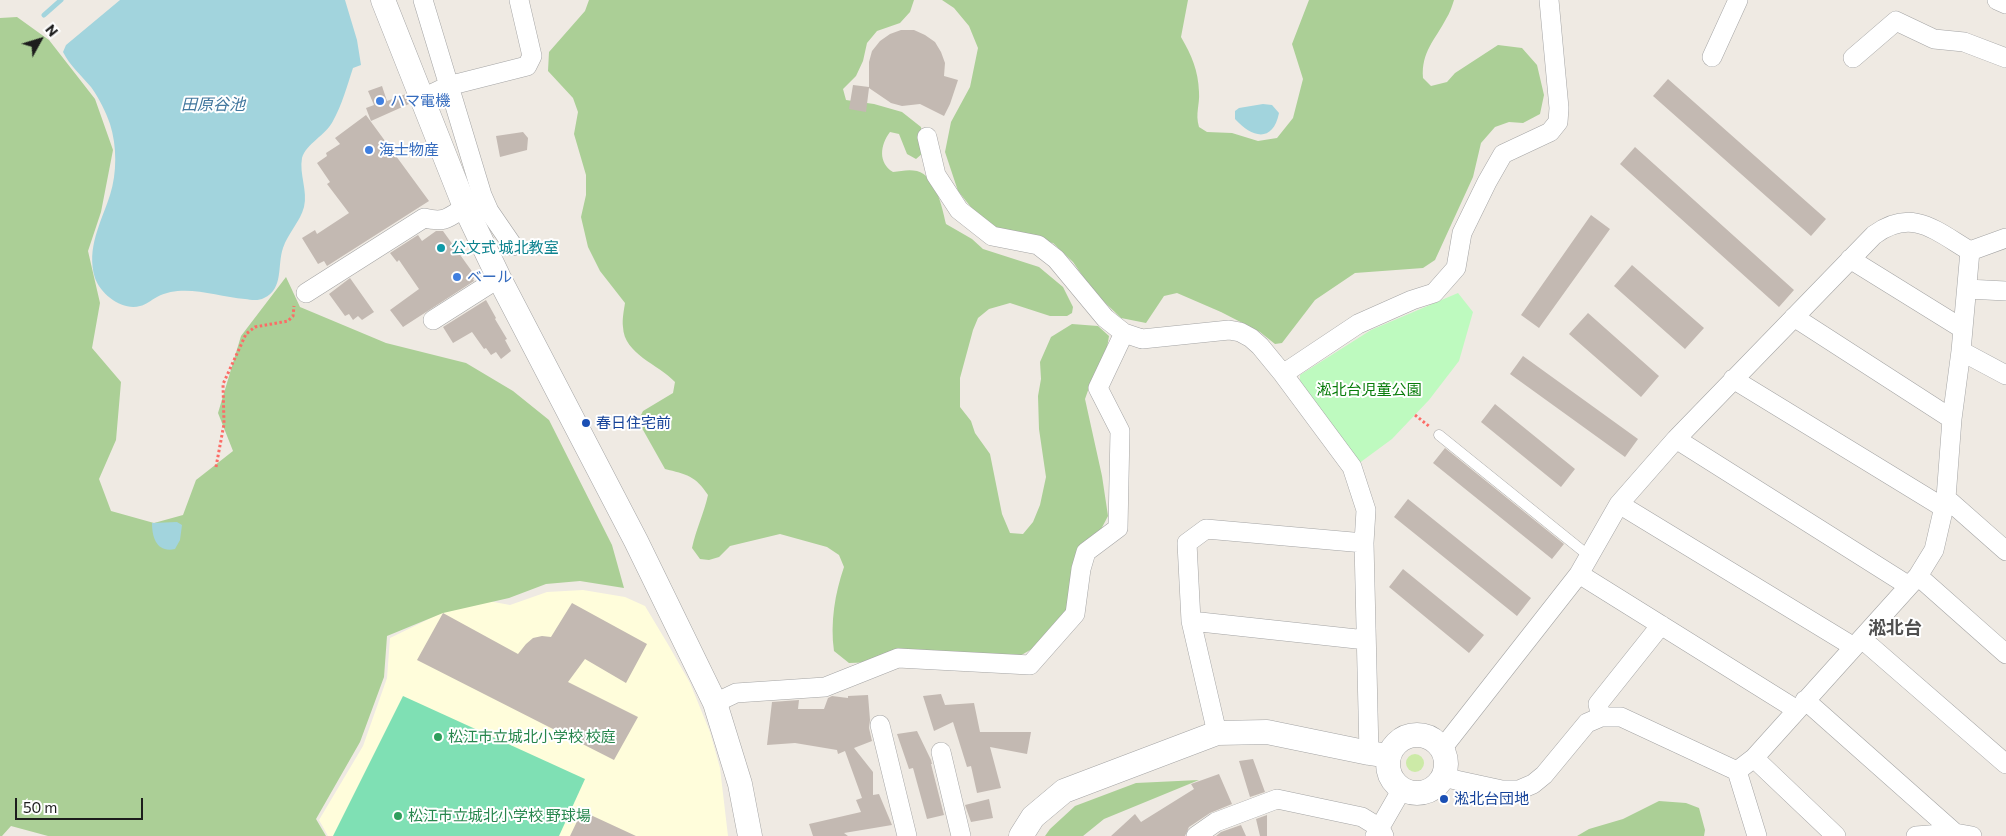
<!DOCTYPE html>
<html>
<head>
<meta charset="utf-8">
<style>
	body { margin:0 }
	#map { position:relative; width:2006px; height:836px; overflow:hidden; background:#efeae3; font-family:Commissioner,sans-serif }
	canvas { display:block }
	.north { position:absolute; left:15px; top:15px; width:50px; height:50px; -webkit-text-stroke:4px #fff; paint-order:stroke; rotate:51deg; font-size:14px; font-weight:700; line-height:20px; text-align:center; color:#1d1d1d }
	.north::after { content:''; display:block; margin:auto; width:18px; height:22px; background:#1d1d1d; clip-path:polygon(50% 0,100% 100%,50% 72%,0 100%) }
	.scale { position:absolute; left:15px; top:798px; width:128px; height:22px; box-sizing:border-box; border:2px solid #1d1d1d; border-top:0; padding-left:6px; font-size:15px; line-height:18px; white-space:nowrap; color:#1d1d1d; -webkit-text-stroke:4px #fff; paint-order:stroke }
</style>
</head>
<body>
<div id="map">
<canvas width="2006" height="836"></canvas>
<div class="north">N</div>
<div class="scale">50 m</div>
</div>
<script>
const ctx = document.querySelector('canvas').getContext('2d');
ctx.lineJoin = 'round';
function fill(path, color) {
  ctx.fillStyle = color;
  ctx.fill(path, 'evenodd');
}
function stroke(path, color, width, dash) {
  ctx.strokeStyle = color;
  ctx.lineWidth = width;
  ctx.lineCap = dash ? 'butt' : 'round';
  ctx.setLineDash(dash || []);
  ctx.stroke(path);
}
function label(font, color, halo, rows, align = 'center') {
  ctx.font = font + ' Commissioner,"Noto Sans JP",sans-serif';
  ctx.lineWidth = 4;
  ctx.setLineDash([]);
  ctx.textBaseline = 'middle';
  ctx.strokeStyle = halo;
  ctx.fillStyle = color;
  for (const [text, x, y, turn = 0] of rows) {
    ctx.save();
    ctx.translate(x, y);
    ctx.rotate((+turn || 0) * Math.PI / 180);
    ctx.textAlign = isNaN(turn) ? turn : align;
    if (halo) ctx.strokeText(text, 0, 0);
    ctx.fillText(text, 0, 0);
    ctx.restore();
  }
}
fill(new Path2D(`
	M583,590L625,597L645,606L669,646L690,683L710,732L720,768L728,836H328L319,820L363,746L387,678L390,638L472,598L510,605L547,592Z`), '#fffddb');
fill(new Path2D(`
	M1406 763a9 9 0 1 1 18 0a9 9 0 1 1-18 0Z`), '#cceaa7');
fill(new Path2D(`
	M589,0H914L910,12L900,23L877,31L867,43L863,61L856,76L843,89L846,100L874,104L902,112L921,127L923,153L916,159L907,154L899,134L890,132C880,145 878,163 893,172C901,171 909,169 917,171C936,176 942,207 946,224L972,239L983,249L1039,267L1063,287L1073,307L1072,313L1067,316H1050L1010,303L989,309L978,318L973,330L960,378V407L971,421L975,433L990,454L1002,514L1010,533L1023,534L1033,522L1040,505L1046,477L1039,429L1038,396L1041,379L1040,362L1051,337L1072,324L1098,326L1109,336L1106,354L1091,382L1085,399L1102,476L1108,516L1097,537L1071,602L1059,622L1037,646L1018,657L849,663L834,651C830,623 835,593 844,567L839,555L827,547L780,534L730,546L719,557L709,560L700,559L692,548C696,529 704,513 708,495C696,476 686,474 665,469L638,421L643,411L673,393L675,382C658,364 624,354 623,327C622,319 624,310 625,303L600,271L588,247L581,217L586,195V175L574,134L578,112L573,98L548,71L549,52L585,11Z
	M942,0H1188L1181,37C1192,56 1198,70 1199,92C1200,105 1195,113 1199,127L1207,132L1232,133L1258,141L1277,138L1293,118L1303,79L1292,44L1309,0H1454C1452,6 1450,13 1446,19C1435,40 1421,52 1423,78L1431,86L1447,82L1455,73L1498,45L1522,48L1537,65L1544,95L1540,114L1523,123L1509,122L1495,127L1481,143L1473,177L1435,260L1423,268L1355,273L1315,300L1282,343L1275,344L1260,332L1221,312L1177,293L1164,296L1146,323L1121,318L1093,291L1073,262L1053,243L1016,237L986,226L958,191L945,152L951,122L970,87L978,48L969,26L954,8Z
	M17,17L49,40L95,99L113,150L101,212L88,251L100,303L92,348L121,382L116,440L99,479L111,511L154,523L183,515L196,480L233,451L218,413L241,336L286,277L300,307L386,343L466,363L513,391L549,420L612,545L624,588L580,581L546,584L509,598L443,613L387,636L384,677L360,742L316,819L326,836H48L11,826L2,836H0V18Z
	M1199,780L1104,819L1083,836H1045L1050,829L1075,806L1136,783Z
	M1659,801L1686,803L1699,808L1705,830L1704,836H1577L1589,829L1623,819Z`), '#abcf96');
fill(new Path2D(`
	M1458,293L1473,312L1459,361L1429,400L1392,439L1358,464L1300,382V375L1371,330Z`), '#befabf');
fill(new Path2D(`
	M403,696L585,779L559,836H333Z`), '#7fe0b4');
fill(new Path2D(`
	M120,0H345L357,40L361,65L353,68C347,86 342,105 333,121C326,135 306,144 302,158C299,174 308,191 304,207C300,222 288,233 283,248C277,265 284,289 264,298C259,301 251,300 245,299C216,297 184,283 157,297C151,300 146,305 140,306C123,311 101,295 95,278C86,248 101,223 110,195C117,173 117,146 110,124C106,112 99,98 91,87C81,75 70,66 63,52L66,45Z
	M1263,104L1272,105L1279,113C1273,143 1252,138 1235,119V111L1239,108Z
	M177,522L182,525L180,540L175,549C157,553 152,538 152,523Z`), '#a2d4dd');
stroke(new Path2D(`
	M44,15L61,0`), '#a2d4dd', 5);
fill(new Path2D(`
	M901,30H914L925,35L935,42L941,52L945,63L944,76L958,80L950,104L944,116L920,104L902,106L891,103L869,88L866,112L849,109L853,85L869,87V62L872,51L880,41L890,34Z
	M1668,79L1826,219L1811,236L1653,96Z
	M382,86L387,101L406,94L409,104L371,121L366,108L374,105L368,91Z
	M366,115L429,201L327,266L324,261L318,264L302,238L315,230L317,234L349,213L327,184L330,182L317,163L327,156L326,153L340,144L335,138Z
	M523,132L528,138L527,150L500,157L496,136Z
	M1635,147L1794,290L1779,307L1620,164Z
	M1591,215L1610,229L1539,328L1521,315Z
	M436,231H443L476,277L473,279L474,281L403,327L390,310L419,289L399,260L397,262L390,253L418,235L422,241Z
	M1632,265L1704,328L1685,349L1614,286Z
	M350,278L374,312L362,320L358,316L353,320L349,314L345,316L329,294Z
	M486,300L496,318L495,319L507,339L505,340L511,351L501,359L496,352L491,355L486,348L484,349L472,332L453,343L443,327Z
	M1588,313L1659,376L1641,397L1569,334Z
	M1523,356L1638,439L1625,457L1510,374Z
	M1495,404L1575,469L1561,487L1481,422Z
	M1445,448L1564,544L1552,559L1433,463Z
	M1408,499L1531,598L1517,616L1394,517Z
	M1403,569L1484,635L1469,653L1389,587Z
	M572,603L647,644L626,683L585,659L568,682L638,717L614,760L417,660L443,613L518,654L526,644L533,638L542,636L551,637Z
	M941,694L945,705L974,703L980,732H1031L1027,754L990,747L1001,788L977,793L971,766L967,767L953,722L934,731L923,696Z
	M868,695L870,720L869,728L872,741L854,748L873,772V795L879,794L892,825L844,833L848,836H813L809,824L861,812L856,800L862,798L845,751L838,754L837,750L795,743L767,745L772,702L799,700L798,709H824L828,698L832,696L848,698V696Z
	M917,731L931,760L932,764H931L944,815L927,819L913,768L909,769L897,734Z
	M1253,759L1265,792L1250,797L1239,761Z
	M1219,774L1232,804L1210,813L1189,827L1185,836H1111L1135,814L1141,822L1194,789L1191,784Z
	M989,799L993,818L971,822L965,805Z
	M582,811L636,836H570Z
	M1267,815V836H1260L1256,819Z
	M1241,825L1246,836H1216L1221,832Z`), '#c3b9b2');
const service = new Path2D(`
	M1439,435L1589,556`);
const minor = new Path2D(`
	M423,0L482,195L489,211L513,246
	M1997,0L2006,4
	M1712,57L1738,0
	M1853,58L1896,21L1934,39L1964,42L2006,58
	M421,99L448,86L527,66L532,56L519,0
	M927,137L936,175L959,210L992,236L1038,245L1056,259L1105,318L1124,333L1142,339L1229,330L1240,332L1251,338L1260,346L1283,374L1352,467L1366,510L1364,543L1369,753
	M1970,251L2006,238
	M1850,259L1963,329
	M1967,289L2006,291
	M306,293L424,218C445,223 448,218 465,207
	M1794,317L1952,419
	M433,320L499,278
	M1961,351L2006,375
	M1283,374L1358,324L1412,300L1434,293L1456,268L1462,233L1487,182L1503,154L1550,132L1558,122L1559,108L1549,0
	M1733,379L1944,508
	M1676,439L1909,586
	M1946,498L2006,551
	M1619,504L1854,647
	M1579,574L1797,710
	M1918,576L2006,654
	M1191,621L1366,640
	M1862,639L2006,764
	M1805,700L1955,833
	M715,703L736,693L825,687L898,658L1030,665L1075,614L1081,569L1086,552L1118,528L1120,431L1098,388L1124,333
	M1601,717L1598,704L1661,625
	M880,725L907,836
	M1217,733L1191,621L1187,543L1206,529L1364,543
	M1441,750L1579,574L1619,504L1676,439L1874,235C1912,207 1936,231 1970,251
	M941,752L961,836
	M1754,758L1836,836
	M1737,771L1754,758L1918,576L1934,550L1946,498L1952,419L1961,351L1970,251
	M1442,777L1502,790H1519L1533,784L1544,775L1587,723L1601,717H1621L1737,771L1757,836
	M1196,836L1216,822L1277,799L1362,817L1380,828L1384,836
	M1375,836L1402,789
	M1916,836L1955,833L1972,836`);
const tertiary = new Path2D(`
	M383,0L465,207L499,278L636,541L715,703L740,784L750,836
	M1388 764a29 29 0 1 1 58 0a29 29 0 1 1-58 0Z
	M1021,836L1033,817L1064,791L1217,733L1267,732L1369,753L1389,756`);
stroke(service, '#a4a4a4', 11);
stroke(minor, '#a4a4a4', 20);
stroke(tertiary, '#a4a4a4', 25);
stroke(new Path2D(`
	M1415,415L1430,427
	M216,467L224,424L223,384L246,334L255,327L288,321L293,316L294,306`), '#fc6c66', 3, [2.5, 2.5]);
stroke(service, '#fff', 10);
stroke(minor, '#fff', 19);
stroke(tertiary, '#fff', 24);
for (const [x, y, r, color] of [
	[380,101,5,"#3f7fe0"],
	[369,150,5,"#3f7fe0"],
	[441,248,5,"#0f9aa8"],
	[457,277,5,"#3f7fe0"],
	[586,423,5,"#1a4fb4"],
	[438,737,5,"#2e9e5b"],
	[1444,799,5,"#1a4fb4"],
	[398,816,5,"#2e9e5b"]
]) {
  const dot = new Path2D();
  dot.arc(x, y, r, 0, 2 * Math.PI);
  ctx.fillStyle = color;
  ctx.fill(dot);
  stroke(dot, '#fff', 2);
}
label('15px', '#366cbe', '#fff', [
	["ハマ電機",390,101],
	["海士物産",379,150],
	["ベール",467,277]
], 'left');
label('15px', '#0d838f', '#fff', [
	["公文式 城北教室",451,248]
], 'left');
label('15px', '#097d0b', '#fff', [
	["淞北台児童公園",1369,390]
]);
label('15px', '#164399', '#fff', [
	["春日住宅前",596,423],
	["淞北台団地",1454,799]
], 'left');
label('15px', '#27864d', '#fff', [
	["松江市立城北小学校 校庭",448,737],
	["松江市立城北小学校 野球場",408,816]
], 'left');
label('italic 16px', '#42779e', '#fff', [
	["田原谷池",213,105]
]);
label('bold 18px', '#505050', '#fff', [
	["淞北台",1895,628]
]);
</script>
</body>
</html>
